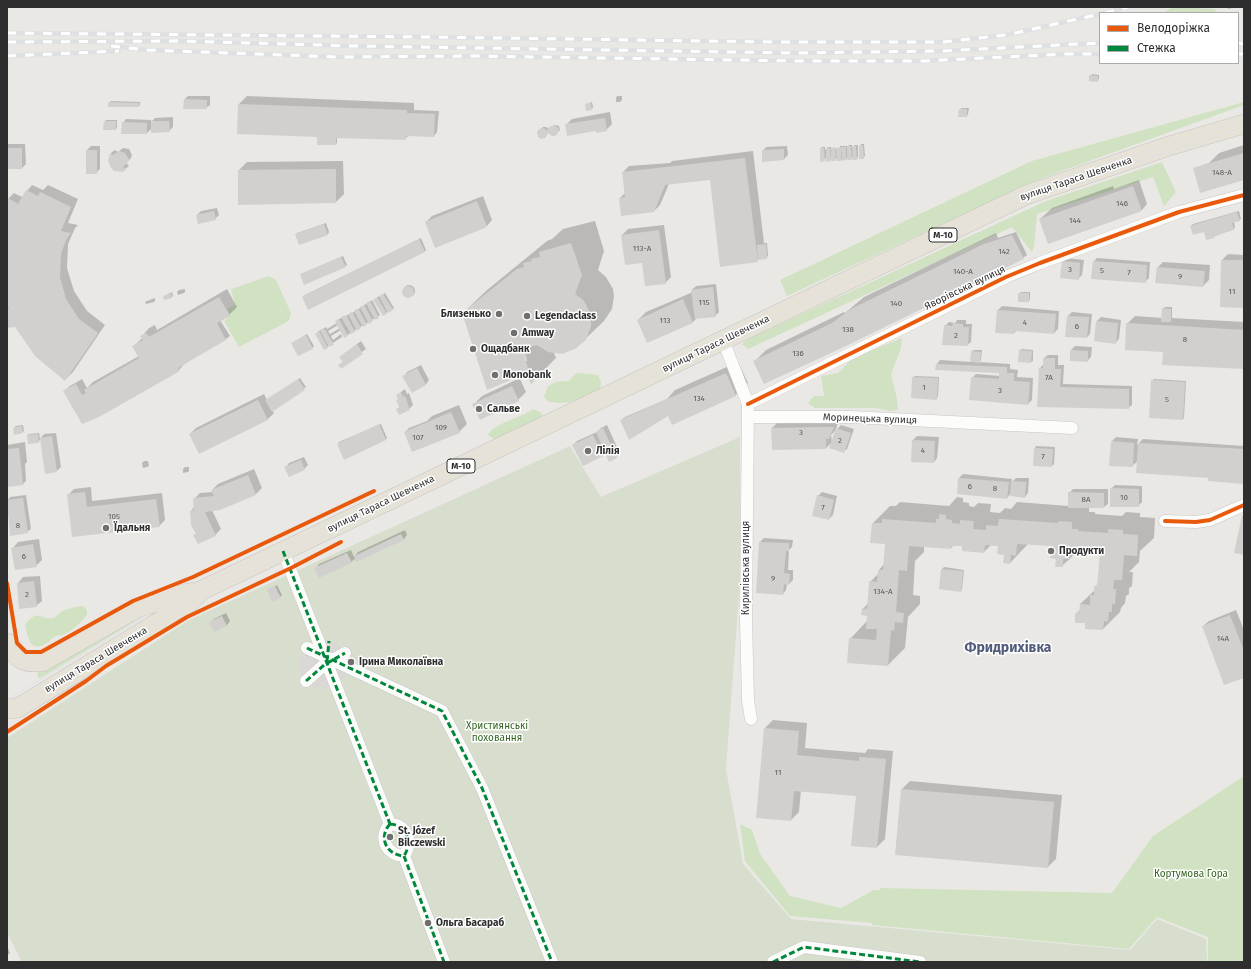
<!DOCTYPE html>
<html>
<head>
<meta charset="utf-8">
<style>
	body { margin:0 }
	#map { position:relative; width:1251px; height:969px; overflow:hidden; background:#eae8e5; font-family:"Fira Sans",sans-serif }
	canvas { display:block }
	.frame { position:absolute; inset:0; border:8px solid #2e2e2e; pointer-events:none }
	.legend { position:absolute; left:1099px; top:12px; width:140px; height:52px; box-sizing:border-box; background:#fff; border:1px solid #ababab; margin:0; padding:5px 7px; list-style:none; font-size:12px; color:#2e2e2e }
	.legend li { display:flex; align-items:center; gap:8px; height:20px }
	.legend b { width:20px; border:1px solid #ababab }
</style>
</head>
<body>
<div id="map">
<canvas width="1251" height="969"></canvas>
<div class="frame"></div>
<ul class="legend">
<li><b style="height:5px;background:#e8590c"></b>Велодоріжка</li>
<li><b style="height:5px;background:#00873e"></b>Стежка</li>
</ul>
</div>
<script>
const ctx = document.querySelector('canvas').getContext('2d');
ctx.lineJoin = 'round';
function fill(path, color) {
  ctx.fillStyle = color;
  ctx.fill(path, 'evenodd');
}
function stroke(path, color, width, dash) {
  ctx.strokeStyle = color;
  ctx.lineWidth = width;
  ctx.lineCap = dash ? 'butt' : 'round';
  ctx.setLineDash(dash || []);
  ctx.stroke(path);
}
function label(font, color, halo, rows, align = 'center') {
  ctx.font = font + ' "Fira Sans",sans-serif';
  ctx.lineWidth = 3;
  ctx.setLineDash([]);
  ctx.textBaseline = 'middle';
  ctx.strokeStyle = halo;
  ctx.fillStyle = color;
  for (const [text, x, y, turn = 0] of rows) {
    ctx.save();
    ctx.translate(x, y);
    ctx.rotate((+turn || 0) * Math.PI / 180);
    ctx.textAlign = isNaN(turn) ? turn : align;
    if (halo) ctx.strokeText(text, 0, 0);
    ctx.fillText(text, 0, 0);
    ctx.restore();
  }
}
fill(new Path2D(`
	M1173,7L1216,9L1214,13H1163Z
	M1244,102V105L1040,179L787,296L780,280L1032,161Z
	M1162,162L1176,192L1164,206L1153,177L1037,214L1034,247L1032,252L1012,227L748,349L742,344L750,338L1046,201Z
	M269,276L276,280L291,313L290,318L287,322L239,347L224,321L230,314L227,308L235,305L231,289Z
	M902,338L901,348L891,374L897,399L898,410L891,411L875,408H815L808,403L814,396H824L821,376L838,373L853,358Z
	M578,373L598,375L601,382L600,390C583,399 569,405 549,402L544,397L548,386L556,382L569,381L575,374Z
	M533,409L540,412L542,414L541,421L498,440L490,437L488,434C499,421 519,419 533,409Z
	M83,606L87,610V615C80,623 73,631 63,635C60,636 56,635 54,637C51,638 50,642 47,643C30,654 28,637 25,625C39,607 39,621 53,618C56,617 58,614 61,612C67,608 76,607 83,606Z
	M135,619L134,622L39,679L37,673Z
	M1244,776V962H1208V937L1157,917L1129,949L872,925V923L790,916L745,861L740,824L752,830L760,854L790,896L841,908L874,890H880V888L1112,893L1153,836Z`), '#d0e2c1');
fill(new Path2D(`
	M740,437V581L726,769L743,864L791,919L1130,950L1157,919L1206,939L1207,962H22L7,933V738L189,620L570,446L601,497Z`), '#d8decd');
fill(new Path2D(`
	M300 665a24 24 0 1 1 48 0a24 24 0 1 1-48 0Z`), '#dad8d5');
fill(new Path2D(`
	M1227,7H1237L1228,9Z
	M1092,74L1099,75V79L1097,81L1090,76Z
	M188,96H210V105L206,108L184,100Z
	M247,96L414,103V110L439,111L437,132L434,136L409,135L405,139L337,137V143L336,144L318,136L239,104Z
	M617,96H622V100L620,102H616V98Z
	M111,101L140,102V105L139,106L109,103Z
	M592,102L593,107L592,109L586,104Z
	M962,108H969L968,114L967,116L960,109Z
	M610,112L612,124L606,130L566,125L572,119Z
	M173,117V127L169,131L152,128L147,133L123,123L126,119L151,120V122L155,118Z
	M106,120H117V128L116,129L105,122Z
	M556,125L559,126L560,130L554,136L548,132L545,138L538,131L543,127H546L549,129L550,127Z
	M7,144H25L26,164L22,168H7Z
	M861,144H864L865,156L863,158L860,146Z
	M849,145H852V148L855,145H858V157L857,159L854,156L851,159L848,157L846,159L838,160V157L835,160L832,158L830,160L827,157L824,160L821,148L822,147H825V150L828,147H831V149L840,148V146H847V148Z
	M1244,145V178L1194,168L1209,163L1219,153Z
	M91,146H100V169L96,173L87,150Z
	M787,146L788,155L784,159L763,151L766,147Z
	M123,148L129,149L132,155L131,158L126,163L129,166L122,171L109,161L111,153L115,150L118,152Z
	M753,151L764,243H767L768,256L766,258H760L757,261L711,179L669,184L660,205L654,211L620,198L626,192L623,172L629,166L670,163L672,161Z
	M343,161L344,194L336,202L239,170L247,162Z
	M1139,180L1147,204L1142,210L1040,219L1052,208L1113,186L1114,189Z
	M32,185L43,190L48,185L78,199L68,223L78,225L75,228L68,244L67,268L74,291L87,311L105,325L73,372L65,380L16,326L7,327V306H9L7,299V237L11,227L7,229V203L8,199L14,193L22,197Z
	M483,196L492,220L487,226L426,222L432,216Z
	M217,208L219,215L215,219L197,215L201,211Z
	M1239,211L1241,219L1234,222L1235,228L1213,237L1204,230L1191,226L1193,224Z
	M595,221L604,251L598,270L606,277L613,289L614,296L612,309L604,321L580,344L554,353L556,358L533,381L527,375L520,379L526,392L518,400L474,404L482,396L520,378L463,313L487,290L547,241L552,239L563,229ZM522,344L527,361H525Z
	M326,223L329,232L328,234L299,244L296,234L297,233Z
	M664,225L671,277L665,283L643,262L622,235L628,229Z
	M1016,232L1027,255L1023,258L754,362L766,350L844,312L845,313L864,297L996,233L998,238Z
	M421,238L426,250L425,251L309,308L303,297L305,295Z
	M1228,254L1244,255V305L1243,307L1222,260Z
	M343,256L347,265L345,266L301,274Z
	M1067,258L1084,260L1082,275L1078,279L1063,262Z
	M1097,258L1150,262L1149,278L1145,282L1094,261Z
	M1163,262L1210,265L1209,280L1203,286L1157,268Z
	M716,284L719,312L715,316L697,318L693,322L647,342L638,320L646,312L693,292L692,290L696,286Z
	M403 291a6 6 0 1 1 12 0a6 6 0 1 1-12 0Z
	M185,289V292L184,293L178,295L177,292L179,290Z
	M227,289L237,307L229,315L220,320L230,336L226,339L185,363L179,370L99,416L64,391L70,386L82,379L87,388L93,382L139,356L133,347L142,338V336L149,328L155,325L157,330Z
	M172,292L173,296L172,297L164,296Z
	M1021,292H1030V299L1029,301L1019,294Z
	M385,293L394,308L386,313L376,298Z
	M155,298V301L154,302L146,304L145,302L147,301Z
	M372,300L380,315L344,337L341,330L331,336L333,340L341,334L342,337L324,349L317,332L326,327L327,329L337,323V320L354,312ZM338,325L340,328L330,334L328,331Z
	M1002,306L1059,311L1058,329L1054,333L1017,330L1014,333L998,310Z
	M1165,307H1172V318L1244,322V368L1164,351L1127,324L1135,316L1163,318V309Z
	M1072,312L1092,314L1090,334L1087,337L1066,336L1068,316Z
	M1101,317L1121,320L1119,339L1115,343L1097,321Z
	M957,320H966V324H972L971,342L967,345L945,326L949,322L955,323Z
	M307,334L314,346L312,348L292,343Z
	M361,341L366,349L341,367L343,362L340,357Z
	M1075,346L1092,347L1091,357L1087,361L1071,350Z
	M1022,349L1033,350V361L1031,362L1020,350Z
	M974,350H982L981,360L979,362L1010,364V369L1018,370L1017,377L1033,378L1032,400L1028,404L972,378L976,374L1000,376V372L937,364L940,360L971,362L972,351Z
	M1048,355H1058V365H1064L1063,384L1132,386V405L1128,408L1038,406L1040,368L1044,364V358Z
	M738,362L748,383L736,395L673,424L668,414L621,420L625,417L667,399L675,390Z
	M421,365L429,380L426,384L412,391L404,376L407,372Z
	M915,376L939,377L938,397L936,398L913,377Z
	M300,378L306,387L272,410L274,413L268,419L199,453L190,434L196,428L264,394L267,400Z
	M1154,379L1186,381L1184,418L1183,419L1152,381Z
	M405,389L407,394L409,393L413,405L409,409L400,406L397,395Z
	M459,405L467,424L459,432H405L409,428L427,421L432,416Z
	M839,421L835,431L841,425L854,429L847,449L843,452L837,429L831,435L832,442L826,448L772,428L778,422Z
	M381,424L387,438L386,439L344,458L338,444L339,442Z
	M23,425L24,431L23,432L14,428L16,426Z
	M607,425L620,454L616,457L606,452L603,456L573,445L577,441L597,432L601,428Z
	M39,433L40,439L44,434L56,433L61,467L57,471L41,439L38,442L28,435L29,434Z
	M917,436L939,437L937,458L934,462L912,461L913,440Z
	M1116,437L1138,439L1137,445L1143,439L1244,446V483L1210,477L1138,461L1132,466L1112,441Z
	M25,442L27,462L25,464L26,481L23,484L7,486V445Z
	M1036,446L1055,447L1054,464L1052,466L1034,465L1035,448Z
	M304,457L308,465L304,469L286,467L289,463Z
	M144,461H148L149,466L147,467L143,468L142,463Z
	M185,467H189V471L188,472L183,473V469Z
	M254,469L262,488L256,494L219,509L212,510L221,529L215,535H195L197,533L191,511L194,507V499L200,493L213,492L212,490L218,484Z
	M963,474L1012,479V482L1016,478H1029L1028,493L1025,497L1011,493L1007,498L959,478Z
	M1115,485L1142,486V502L1138,506L1111,489Z
	M91,487L92,501L162,493L165,520L159,526L73,536L68,495L74,489Z
	M1073,489H1108V504L1104,507H1089V512H1095V514L1122,516L1126,512L1140,513V517L1155,518L1154,538L1140,551L1139,562L1129,572H1133L1132,586L1129,588V594L1126,596L1125,603L1121,608L1120,612L1103,629L1086,628V622L1076,614L1080,610V604L1095,590V587L1099,583L1101,552L1078,551L1062,566L1052,545L1028,543L1027,545L1010,563L999,546L991,545L984,552L963,545H954L951,548L924,546V552L915,561L913,595L920,596V604L908,617L905,648L888,665L850,639L867,621L868,615L863,609L869,602L870,582L878,574L879,570L884,564L886,543L873,523L890,506H896L900,502L949,506L957,497L963,498V502L969,503V506L974,507L978,503L991,504L990,512L1000,513L1005,508L1011,509L1017,502L1069,506V493Z
	M822,492L837,496L833,515L829,519L818,496Z
	M26,495L31,529L27,532L11,535L7,501L10,497Z
	M405,530L407,535L404,539L357,561L356,558L351,562L316,568L319,564L351,550L354,557L358,552Z
	M764,538L793,540L792,547L789,550L788,570H793V580L789,584H787L786,590L783,594L757,592L760,542Z
	M39,539L42,560L36,566L13,548L18,542Z
	M944,567L964,570L962,589L961,591L940,589L942,569Z
	M40,576L42,601L36,606L20,608L18,583L23,577Z
	M277,585L282,595L280,597L268,590Z
	M1236,610L1244,630V677L1203,626L1209,621Z
	M226,613L230,621L227,625L215,631L210,623L214,619Z
	M773,720L807,723L805,748L865,753L868,749L893,751L885,839L877,847L857,795L801,790L799,812L791,820L765,728Z
	M910,781L1062,795L1056,859L1048,867L902,789Z
	M7,946L10,953L7,956Z`), '#0003');
fill(new Path2D(`
	M1089,75L1098,76V82L1089,81Z
	M184,99L207,100V109H183Z
	M108,102L139,103V107H108Z
	M591,103L592,110L586,111L585,104Z
	M238,104L407,110V113L435,114L434,137L406,136V140L336,138V145H317V137L237,134Z
	M959,109H967V117H958Z
	M605,118L607,131L596,133V131L567,136L565,124Z
	M104,121H116V130H103Z
	M151,121H169L170,132L151,133Z
	M122,122L147,123V134H121Z
	M553,125L556,126L559,129L557,135L552,136L548,133L545,138L541,139L538,137L537,132L539,129L544,128L547,131L548,128Z
	M863,145L864,159H859V146Z
	M847,146H851L852,160H847Z
	M852,146H856L857,160H853Z
	M835,147L836,161H831V148Z
	M841,147H846V160L842,161Z
	M841,147V161H837L836,148Z
	M7,148H22V169H7Z
	M820,148H824L825,161L820,162Z
	M826,148H830L831,161L826,162Z
	M784,149V160L762,162V150Z
	M86,150H97V174H86Z
	M119,151L125,153L129,159L128,162L123,167L126,170L122,172L114,171L111,168L108,161L110,153L113,155Z
	M1244,153V180L1200,193L1193,168Z
	M745,158L758,262L720,267L710,180L665,185L654,212L621,216L619,198L625,197L622,172Z
	M336,169V203L238,205V170Z
	M1133,186L1142,211L1048,244L1039,219Z
	M26,190L38,196L40,192L71,207L61,231L71,233L67,238L61,253L60,277L66,299L79,319L98,333L65,381L35,356L15,327L7,328V308H9L7,302V234L8,231H7V200L8,198L18,204Z
	M477,201L487,227L435,248L425,222Z
	M214,211L216,220L198,224L196,215Z
	M1237,212L1240,221L1232,223L1234,230L1214,236V238L1206,240L1204,232L1193,235L1190,226Z
	M324,224L328,235L299,245L295,234Z
	M659,230L666,284L645,286L642,263L625,265L621,235Z
	M1012,235L1024,259L844,347L764,384L753,361L832,323L851,309L984,244Z
	M419,239L425,252L308,310L302,297Z
	M571,243L582,275L575,294L583,300L587,306L591,319V326L586,340L575,349L562,354L548,352L537,345L523,349L529,373L534,382L531,384L527,377L520,380L518,377L487,390L462,313L517,269L524,267L523,263L532,261L531,259L540,257L539,252Z
	M766,244L767,259L758,260L757,245Z
	M341,257L346,267L304,285L300,274Z
	M1221,260H1244L1243,308L1220,307Z
	M1062,261L1080,263L1079,280L1060,278Z
	M1093,261L1147,265L1146,283L1091,279Z
	M1157,267L1205,271L1203,287L1155,283Z
	M402 292a6 6 0 1 1 12 0a6 6 0 1 1-12 0Z
	M713,287L716,317L695,319L691,290Z
	M171,293L172,298L164,300L163,296Z
	M1018,293H1029V302H1018Z
	M383,294L393,310L388,313L379,296Z
	M219,297L230,316L217,323L226,340L178,368L180,371L99,417L82,424L63,391L76,384L82,395L86,393L84,390L139,358L132,346L143,340L140,336L146,333L149,337Z
	M377,297L387,314L383,316L373,300Z
	M683,299L693,323L647,343L637,320Z
	M370,301L379,318L375,320L366,303Z
	M364,305L373,321L369,324L360,307Z
	M358,308L367,325L363,327L354,311Z
	M1162,308L1171,309V322H1161Z
	M997,310L1056,314L1054,334L1014,331V334L995,333Z
	M352,312L361,328L357,331L348,314Z
	M346,315L355,332L351,334L341,317Z
	M1067,316L1089,317L1087,338L1065,337Z
	M339,319L348,336L344,338L335,321Z
	M1096,321L1118,323L1116,344L1094,341Z
	M953,323L963,324V327H969L968,346L942,345L944,325L952,326Z
	M1126,323L1244,330V369L1162,365L1163,352L1125,350Z
	M324,328L334,345L329,347L320,330Z
	M319,331L328,348L324,350L315,334Z
	M306,335L313,349L298,356L291,343Z
	M357,344L363,354L341,369L338,365L343,362L339,357Z
	M1019,350L1032,351L1031,363L1018,362Z
	M1070,350L1088,351V362L1070,361Z
	M971,351L981,352L980,363L970,362Z
	M1043,358H1055V369H1061L1060,387L1129,389V409L1037,407L1039,368H1043Z
	M936,364L1007,367V373H1014V381L1030,382L1028,405L969,400L971,377L999,379V373L935,370Z
	M417,368L426,385L412,393L402,376Z
	M726,373L736,396L672,425L668,416L629,440L620,420Z
	M912,377L938,378L937,400L911,398Z
	M298,379L305,390L272,412L265,400Z
	M1151,380L1185,382L1183,420L1149,418Z
	M512,386L519,401L480,420L472,404Z
	M401,392L403,397L405,396L410,410L399,415L396,409L399,407L396,400L398,399L396,395Z
	M258,400L268,420L199,454L189,434Z
	M451,412L460,433L412,452L404,432Z
	M379,424L386,440L344,460L337,444Z
	M22,426L23,433L14,435L13,428Z
	M826,427H834L829,439H826V449L772,450L771,428Z
	M603,428L617,458L609,462L596,432Z
	M836,428L851,433L844,453L829,448Z
	M38,434L39,443L28,444L27,435Z
	M593,435L603,456L583,466L572,445Z
	M52,436L57,472L45,474L40,438Z
	M912,440L935,441L934,463L911,462Z
	M1111,441L1134,443L1133,467L1109,466Z
	M1138,443L1244,449V484L1208,481V478L1136,473Z
	M19,448L23,485L7,487V449Z
	M1034,448L1053,449L1052,467L1033,466Z
	M301,460L305,470L289,477L284,467Z
	M248,475L256,495L220,510L205,512L216,536L198,544L193,535L196,534L191,525L190,511L194,510L193,498L214,496L211,490Z
	M958,478L1009,482L1007,499L957,494Z
	M1011,481L1026,482L1025,498L1010,496Z
	M1110,488L1139,489V507H1110Z
	M85,492L87,507L156,499L160,527L72,537L67,494Z
	M1068,492L1104,493V508H1068Z
	M817,495L834,500L829,520L812,516Z
	M23,498L28,533L10,536L7,500Z
	M939,514L946,515V519L952,520V523L960,524V520L974,521L973,529L986,530V525L998,526L999,519L1058,523V521L1072,522V529H1078V531L1108,533V529L1123,530V534L1138,535L1137,556L1124,555L1122,580H1114L1113,589H1116L1115,604H1112V612H1109L1108,622L1104,621L1103,630L1085,629V623H1075V613H1079L1080,604L1090,605V595H1094V586H1097L1100,553L1069,551V559H1063V567H1055L1056,559L1050,558L1051,546L1017,544L1016,556L1011,555L1010,564L1003,563L1004,555L997,554L998,546L985,545L984,553L962,551V546H951V549L909,546L907,571L899,570L896,612L904,613L903,623L895,622L894,631L891,630L888,666L847,663L849,638L876,640L877,629H866L867,616L861,615L862,608L867,609L869,581L877,582L878,570H883L885,544L870,543L872,523H882V519L936,523V519H939Z
	M1242,515L1244,516V555L1234,553Z
	M401,534L404,540L356,562L354,556Z
	M759,542L789,543V552L786,551L784,573L790,574L789,585L784,584L783,595L756,593Z
	M33,544L37,567L15,570L11,548Z
	M347,553L352,563L319,578L314,568Z
	M941,569L963,571L961,592L939,589Z
	M34,581L37,607L19,609L17,583Z
	M275,586L281,598L272,602L267,589Z
	M1230,615L1244,651V678L1224,685L1202,626Z
	M222,616L227,626L214,632L209,622Z
	M764,728L799,731L797,755L859,761V757L886,759L877,848L851,846L856,796L794,791L791,821L756,818Z
	M901,789L1054,802L1048,868L895,855Z`), '#d2d0ce');
const street = new Path2D(`
	M723,340L748,404L746,619L748,700L751,719
	M748,404L1006,277L1040,263L1179,212L1244,195
	M749,417H851L1072,428
	M1165,521L1196,522L1210,520L1244,505
	M283,551L390,824
	M307,648L442,711L482,788L552,962
	M306,681L324,665L345,653
	M390,824C378,837 386,855 404,856
	M390,824C407,825 413,842 404,856
	M404,856L444,962
	M773,962L804,947L920,962`);
const primary = new Path2D(`
	M7,643C19,660 21,663 42,662L137,608L182,594L200,591L1026,195L1169,146L1244,124
	M7,709L18,708L188,604L200,591`);
stroke(street, '#c7c6c7', 13);
stroke(primary, '#c6c5c4', 20);
stroke(street, '#fcfcfb', 12);
stroke(primary, '#e6e2d7', 19);
stroke(new Path2D(`
	M972,218L1032,189L1244,120
	M7,700L182,594L404,490
	M7,715L35,695L188,604L457,470L636,384L1030,197L1244,127`), '#dfe0e1', 1);
const rail = new Path2D(`
	M1105,13L1128,7
	M7,33L429,37L774,42H942L1006,35L1100,14
	M7,42L176,41L353,46L796,53L941,51L1100,43
	M1238,43L1244,44
	M111,46L147,50L339,57L473,56L798,61H924L1066,54H1100
	M1238,54H1244
	M7,56L119,51`);
stroke(rail, '#dfe0e1', 4.5);
stroke(rail, '#fff', 3, [9]);
stroke(new Path2D(`
	M283,551L390,824
	M307,648L442,711L482,788L552,962
	M327,661L329,641
	M306,681L324,665L345,653
	M390,824C378,837 386,855 404,856
	M390,824C407,825 413,842 404,856
	M404,856L444,962
	M773,962L804,947L920,962`), '#00873e', 3, [6, 3]);
stroke(new Path2D(`
	M748,404L1006,277L1040,263L1179,212L1244,195
	M1165,521L1196,522L1210,520L1244,505
	M7,583L17,643L26,652H41L133,601L193,577L374,491
	M7,732L86,681L106,666L187,617L291,568L341,542`), '#e8590c', 4);
for (const [x, y, r, color] of [
	[499,314,4,"#706f6e"],
	[527,316,4,"#706f6e"],
	[514,333,4,"#706f6e"],
	[473,349,4,"#706f6e"],
	[495,375,4,"#706f6e"],
	[479,409,4,"#706f6e"],
	[588,451,4,"#706f6e"],
	[106,528,4,"#706f6e"],
	[1051,551,4,"#706f6e"],
	[351,662,4,"#706f6e"],
	[390,837,4,"#706f6e"],
	[428,923,4,"#706f6e"]
]) {
  const dot = new Path2D();
  dot.arc(x, y, r, 0, 2 * Math.PI);
  ctx.fillStyle = color;
  ctx.fill(dot);
  stroke(dot, '#fff', 1.5);
}
label('8px', '#585757', null, [
	["148-А",1222,173],
	["146",1122,204],
	["144",1075,221],
	["113-А",642,249],
	["142",1004,252],
	["3",1070,270],
	["5",1102,271],
	["140-А",963,272],
	["7",1129,273],
	["9",1180,277],
	["11",1232,292],
	["115",704,303],
	["140",896,304],
	["113",665,321],
	["4",1025,323],
	["6",1077,327],
	["138",848,330],
	["2",956,336],
	["8",1185,340],
	["136",798,354],
	["7А",1049,378],
	["1",924,388],
	["3",1000,391],
	["134",699,399],
	["5",1167,400],
	["109",441,428],
	["3",801,433],
	["107",418,438],
	["2",840,441],
	["4",923,451],
	["7",1043,457],
	["6",970,487],
	["8",995,489],
	["10",1124,498],
	["8А",1086,500],
	["7",823,508],
	["105",114,517],
	["8",18,526],
	["6",24,557],
	["9",773,579],
	["134-А",883,592],
	["2",27,595],
	["14А",1223,639],
	["11",778,773]
]);
for (const [x, y, w] of [
	[943,235,28],
	[461,466,28]
]) {
  const box = new Path2D();
  box.roundRect(x - w / 2, y - 7, w, 14, 3);
  ctx.fillStyle = '#fff';
  ctx.fill(box);
  stroke(box, '#2e2e2e', 1);
}
label('bold 9px', '#2e2e2e', null, [
	["М-10",943,235],
	["М-10",461,466]
]);
label('10px', '#2e2e2e', '#fff', [
	["вулиця Тараса Шевченка",1076,179,-19],
	["Яворівська вулиця",965,288,-26],
	["вулиця Тараса Шевченка",716,344,-26],
	["Моринецька вулиця",870,419,2],
	["вулиця Тараса Шевченка",381,504,-26],
	["Кирилівська вулиця",746,568,-90],
	["вулиця Тараса Шевченка",96,660,-31]
]);
label('bold 10px', '#2e2e2e', '#fff', [
	["Близенько",491,314,"right"],
	["Legendaclass",535,316],
	["Amway",522,333],
	["Ощадбанк",481,349],
	["Monobank",503,375],
	["Сальве",487,409],
	["Лілія",596,451],
	["Їдальня",114,528],
	["Продукти",1059,551],
	["Ірина Миколаївна",359,662],
	["St. Józef",398,831],
	["Bilczewski",398,843],
	["Ольга Басараб",436,923]
], 'left');
label('10px', '#346622', '#fff', [
	["Християнські",497,726],
	["поховання",497,738],
	["Кортумова Гора",1191,874]
]);
label('bold 14px', '#515b7b', '#fff', [
	["Фридрихівка",1008,648]
]);
</script>
</body>
</html>
